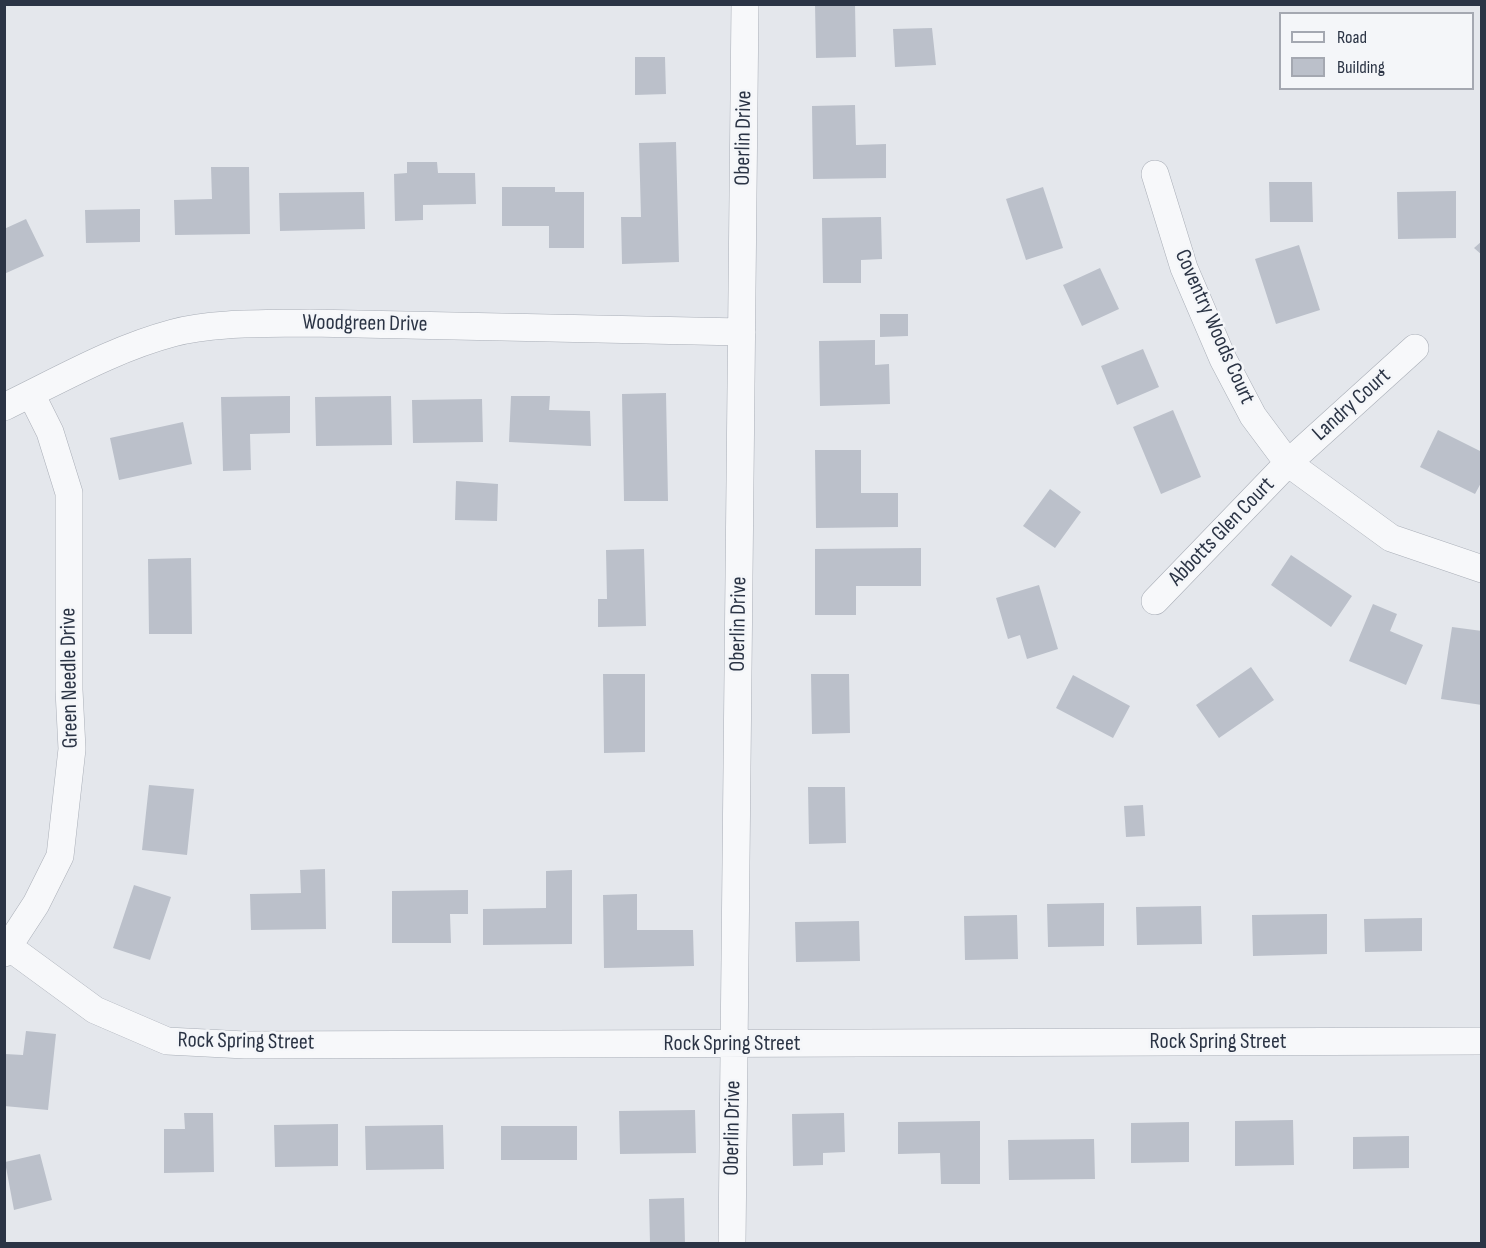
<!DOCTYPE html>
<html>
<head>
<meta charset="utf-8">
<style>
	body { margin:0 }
	#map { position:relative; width:1486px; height:1248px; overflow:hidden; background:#e4e7ec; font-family:"Sofia Sans Condensed",sans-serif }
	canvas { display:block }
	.frame { position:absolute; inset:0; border:6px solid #2b3445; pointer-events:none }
	.legend { position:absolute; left:1279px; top:12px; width:195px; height:78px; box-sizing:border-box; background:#f4f6f9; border:2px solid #a4a8b1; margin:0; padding:8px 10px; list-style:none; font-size:18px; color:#2b3445 }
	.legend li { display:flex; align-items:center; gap:12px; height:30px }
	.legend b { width:30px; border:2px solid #a4a8b1 }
</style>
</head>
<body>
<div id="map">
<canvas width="1486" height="1248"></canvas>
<div class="frame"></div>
<ul class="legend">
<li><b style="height:8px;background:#f7f8fa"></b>Road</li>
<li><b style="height:16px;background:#bbc0ca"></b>Building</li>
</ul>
</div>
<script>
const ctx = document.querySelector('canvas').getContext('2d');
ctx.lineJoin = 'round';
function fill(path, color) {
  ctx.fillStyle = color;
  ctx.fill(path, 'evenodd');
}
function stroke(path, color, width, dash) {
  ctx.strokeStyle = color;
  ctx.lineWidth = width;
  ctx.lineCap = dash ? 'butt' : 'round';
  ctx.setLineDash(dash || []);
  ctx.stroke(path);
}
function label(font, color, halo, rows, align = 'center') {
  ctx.font = font + ' "Sofia Sans Condensed",sans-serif';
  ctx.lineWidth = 5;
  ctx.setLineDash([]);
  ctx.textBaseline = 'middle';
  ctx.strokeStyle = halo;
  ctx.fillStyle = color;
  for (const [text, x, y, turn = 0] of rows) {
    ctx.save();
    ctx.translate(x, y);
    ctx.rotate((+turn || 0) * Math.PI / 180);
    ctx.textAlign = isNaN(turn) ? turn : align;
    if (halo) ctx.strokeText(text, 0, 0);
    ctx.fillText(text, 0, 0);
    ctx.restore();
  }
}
fill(new Path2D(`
	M815,4H855L856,57L816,58Z
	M932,28L936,65L895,67L893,29Z
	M635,57H665L666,94L635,95Z
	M855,105L856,145L886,144V178L813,179L812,106Z
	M676,142L679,262L622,264L621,217H641L639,143Z
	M407,162H437L438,173H475L476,204L423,205V220L395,221L394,174L407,173Z
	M211,167H249L250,234L175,235L174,200L212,199Z
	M1269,182H1312L1313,222H1270Z
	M502,187H555V192H584V248H549V226H502Z
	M1043,187L1063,248L1026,260L1006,199Z
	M1456,191V238L1398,239L1397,192Z
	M364,192L365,229L280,231L279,193Z
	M140,209V242L86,243L85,210Z
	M881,217L882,259L861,260V283H823L822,218Z
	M26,219L44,256L4,274V229Z
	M1482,241V255L1474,248Z
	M1299,245L1320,310L1276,324L1255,259Z
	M1100,268L1119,309L1082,326L1063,285Z
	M880,314H908V336L880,337Z
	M875,340V365L889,364L890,404L820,406L819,341Z
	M1143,349L1159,387L1117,405L1101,366Z
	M666,393L668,501H624L622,394Z
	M290,396V433L250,434L251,470L223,471L221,397Z
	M391,396L392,445L316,446L315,397Z
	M511,396H550L549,410L590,411L591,446L509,442Z
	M482,399L483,442L413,443L412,400Z
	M1173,410L1201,477L1161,494L1133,427Z
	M183,422L192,464L119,480L110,438Z
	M1438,430L1482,452V481L1475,494L1420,467Z
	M815,450H861V493H898V527L816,528Z
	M456,481L498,484L497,521L455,520Z
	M1050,489L1081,512L1055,548L1023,526Z
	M921,548V586H856V615H815V549Z
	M644,549L646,626L598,627V599H607L606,550Z
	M1291,555L1352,596L1331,627L1271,585Z
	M191,558L192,634H149L148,559Z
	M1039,585L1058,649L1027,659L1020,635L1008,639L996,598Z
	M1373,604L1397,614L1390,631L1423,645L1406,685L1349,661Z
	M1452,627L1482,631V705L1441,699Z
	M1251,667L1274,700L1219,738L1196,705Z
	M603,674H645V752L604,753Z
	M811,674H849L850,733L812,734Z
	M1073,675L1130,706L1113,738L1056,708Z
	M149,785L194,789L187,855L142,850Z
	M808,787H845L846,843L809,844Z
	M1143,805L1145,836L1126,837L1124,806Z
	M325,869L326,929L251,930L250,894L301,893L300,870Z
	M572,870V944L483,945V909L546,908V871Z
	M134,885L171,897L150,960L113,948Z
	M468,890V914H450L451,943H392V891Z
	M637,894V930H693L694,966L604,968L603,895Z
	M1104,903V946L1048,947L1047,904Z
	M1201,906L1202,944L1137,945L1136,907Z
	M1327,914V954L1253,956L1252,915Z
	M1017,915L1018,959L965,960L964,916Z
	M1422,918V951L1365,952L1364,919Z
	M859,921L860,961L796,962L795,922Z
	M26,1031L56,1034L48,1110L4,1106L5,1054L23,1055Z
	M695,1110L696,1153L620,1154L619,1111Z
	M184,1113H213L214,1172L164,1173V1129H185Z
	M844,1113L845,1152L823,1153V1165L793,1166L792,1114Z
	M1293,1120L1294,1165L1235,1166V1121Z
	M980,1121V1184H941L940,1153L898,1154V1122Z
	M1189,1122V1162L1131,1163V1123Z
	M338,1124V1166L275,1167L274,1125Z
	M443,1125L444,1169L366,1170L365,1126Z
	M501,1126H577V1160H501Z
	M1409,1136V1168L1353,1169V1137Z
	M1094,1139L1095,1179L1009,1180L1008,1140Z
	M40,1154L52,1200L14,1210L5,1162Z
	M684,1198L685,1244H650L649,1199Z`), '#bbc0ca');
const street = new Path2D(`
	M1155,174L1184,268L1223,359L1253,416L1288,463L1391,538L1482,569
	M4,407C60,380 113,349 173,333C213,322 268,324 310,323L742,332
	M1155,601L1288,463L1415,348
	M9,947L95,1010L167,1041L245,1045L1482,1041
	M4,953L36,904L60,856L72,749L69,690V493L50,432L31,394
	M732,1244L745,4`);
stroke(street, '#a9aeb7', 28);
stroke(street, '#f7f8fa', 27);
label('22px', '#2b3445', '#f4f6f9', [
	["Oberlin Drive",744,138,-89],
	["Woodgreen Drive",365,324,1],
	["Coventry Woods Court",1214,327,66],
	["Landry Court",1352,405,-42],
	["Abbotts Glen Court",1222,532,-46],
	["Oberlin Drive",739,624,-89],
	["Green Needle Drive",70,678,-91],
	["Rock Spring Street",246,1042,1],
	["Rock Spring Street",1218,1042],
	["Rock Spring Street",732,1044],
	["Oberlin Drive",733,1128,-89]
]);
</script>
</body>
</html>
